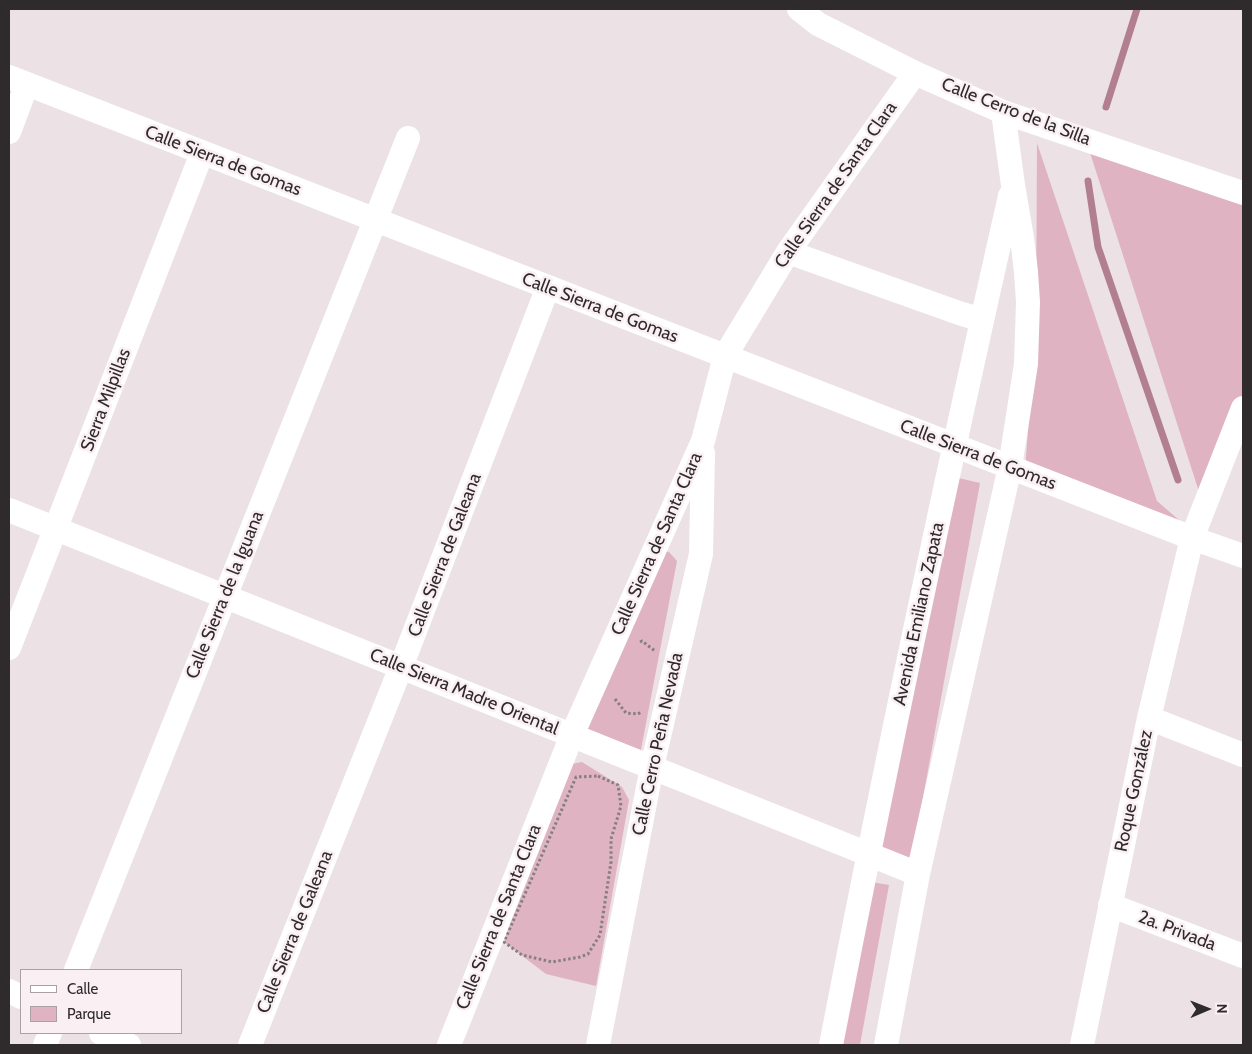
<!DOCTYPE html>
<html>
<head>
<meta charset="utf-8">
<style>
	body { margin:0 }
	#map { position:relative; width:1252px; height:1054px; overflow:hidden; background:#ece1e5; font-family:Cabin,sans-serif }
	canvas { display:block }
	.frame { position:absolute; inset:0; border:10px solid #2f2b2d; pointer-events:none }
	.legend { position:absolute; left:20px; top:969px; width:162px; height:65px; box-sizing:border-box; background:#faeff2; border:1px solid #a9a1a3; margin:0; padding:6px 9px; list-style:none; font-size:15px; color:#2f2b2d }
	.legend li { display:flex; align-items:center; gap:10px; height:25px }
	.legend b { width:25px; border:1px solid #a9a1a3 }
	.north { position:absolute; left:1182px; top:984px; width:50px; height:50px; -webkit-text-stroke:4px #faeff2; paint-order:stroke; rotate:89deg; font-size:14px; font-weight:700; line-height:20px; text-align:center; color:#2f2b2d }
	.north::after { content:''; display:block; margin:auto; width:18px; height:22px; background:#2f2b2d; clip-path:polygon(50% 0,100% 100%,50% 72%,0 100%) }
</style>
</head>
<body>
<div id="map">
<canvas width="1252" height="1054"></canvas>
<div class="frame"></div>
<ul class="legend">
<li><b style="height:6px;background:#fff"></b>Calle</li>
<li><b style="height:14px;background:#dfb3c2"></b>Parque</li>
</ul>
<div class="north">N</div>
</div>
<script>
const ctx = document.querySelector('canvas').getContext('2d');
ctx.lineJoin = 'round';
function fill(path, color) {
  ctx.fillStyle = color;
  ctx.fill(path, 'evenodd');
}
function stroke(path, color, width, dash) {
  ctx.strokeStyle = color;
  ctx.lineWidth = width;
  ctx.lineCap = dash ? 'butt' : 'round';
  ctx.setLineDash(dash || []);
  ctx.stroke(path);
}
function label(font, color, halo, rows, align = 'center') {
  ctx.font = font + ' Cabin,sans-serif';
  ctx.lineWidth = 5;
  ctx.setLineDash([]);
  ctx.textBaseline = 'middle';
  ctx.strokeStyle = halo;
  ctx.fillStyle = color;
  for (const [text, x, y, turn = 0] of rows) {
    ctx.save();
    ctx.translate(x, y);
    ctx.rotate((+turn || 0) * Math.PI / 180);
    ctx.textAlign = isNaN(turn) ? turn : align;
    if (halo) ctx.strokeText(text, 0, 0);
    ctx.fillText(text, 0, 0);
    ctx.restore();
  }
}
fill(new Path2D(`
	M1084,134L1243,205V410L1201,498Z
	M1037,143L1157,501L1187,527L1025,469L1036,331Z
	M941,474L980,483L911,864L866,849Z
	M655,549L669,552L677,561L639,760L579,732Z
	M582,762L622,787L629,800L596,986L546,974L504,942L558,773L561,766Z
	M860,880L889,885L860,1045H825Z`), '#dfb3c2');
stroke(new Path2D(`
	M1106,107L1137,9
	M1088,181L1098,247L1178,480`), '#b27f91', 7);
stroke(new Path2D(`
	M640,642L642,641L655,651
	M615,699L626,713L638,714L641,712
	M598,776L618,785L621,806L611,839V862L600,935L588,954L580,957L552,962L522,955L504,942L576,777Z`), '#867f82', 3, [2.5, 2.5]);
stroke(new Path2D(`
	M799,9L818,24L915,73L1003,112L1243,193
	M9,77L1192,538L1243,556
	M9,132L27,84
	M788,252L959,313L982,320
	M9,510L918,874
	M9,648L202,153
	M1149,718L1243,755
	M1110,905L1243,956
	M76,970L408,138
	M9,991L21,997
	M101,1033L129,1045
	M45,1045L50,1033
	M250,1045L401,667L548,287
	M449,1045L572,735L703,441L725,356L788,252L915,73
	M598,1045L652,767L701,554L703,453
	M831,1045C886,761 946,478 1010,196
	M886,1045L918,874L1010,467L1026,364L1028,302L1026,272L1022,238L1013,185L1003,112
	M1082,1045L1149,718L1192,538L1243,408`), '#fff', 24);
label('18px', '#2f2b2d', '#faeff2', [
	["Calle Cerro de la Silla",1016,112,21],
	["Calle Sierra de Gomas",223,161,21],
	["Calle Sierra de Santa Clara",836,185,-55],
	["Calle Sierra de Gomas",600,308,21],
	["Sierra Milpillas",106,400,-69],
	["Calle Sierra de Gomas",978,455,21],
	["Calle Sierra de Santa Clara",657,544,-66],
	["Calle Sierra de Galeana",445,555,-69],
	["Calle Sierra de la Iguana",225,595,-68],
	["Avenida Emiliano Zapata",919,614,-78],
	["Calle Sierra Madre Oriental",464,692,22],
	["Calle Cerro Peña Nevada",658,744,-78],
	["Roque González",1134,791,-78],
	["Calle Sierra de Santa Clara",499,917,-68],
	["2a. Privada",1177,931,21],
	["Calle Sierra de Galeana",295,932,-68]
]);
</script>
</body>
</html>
